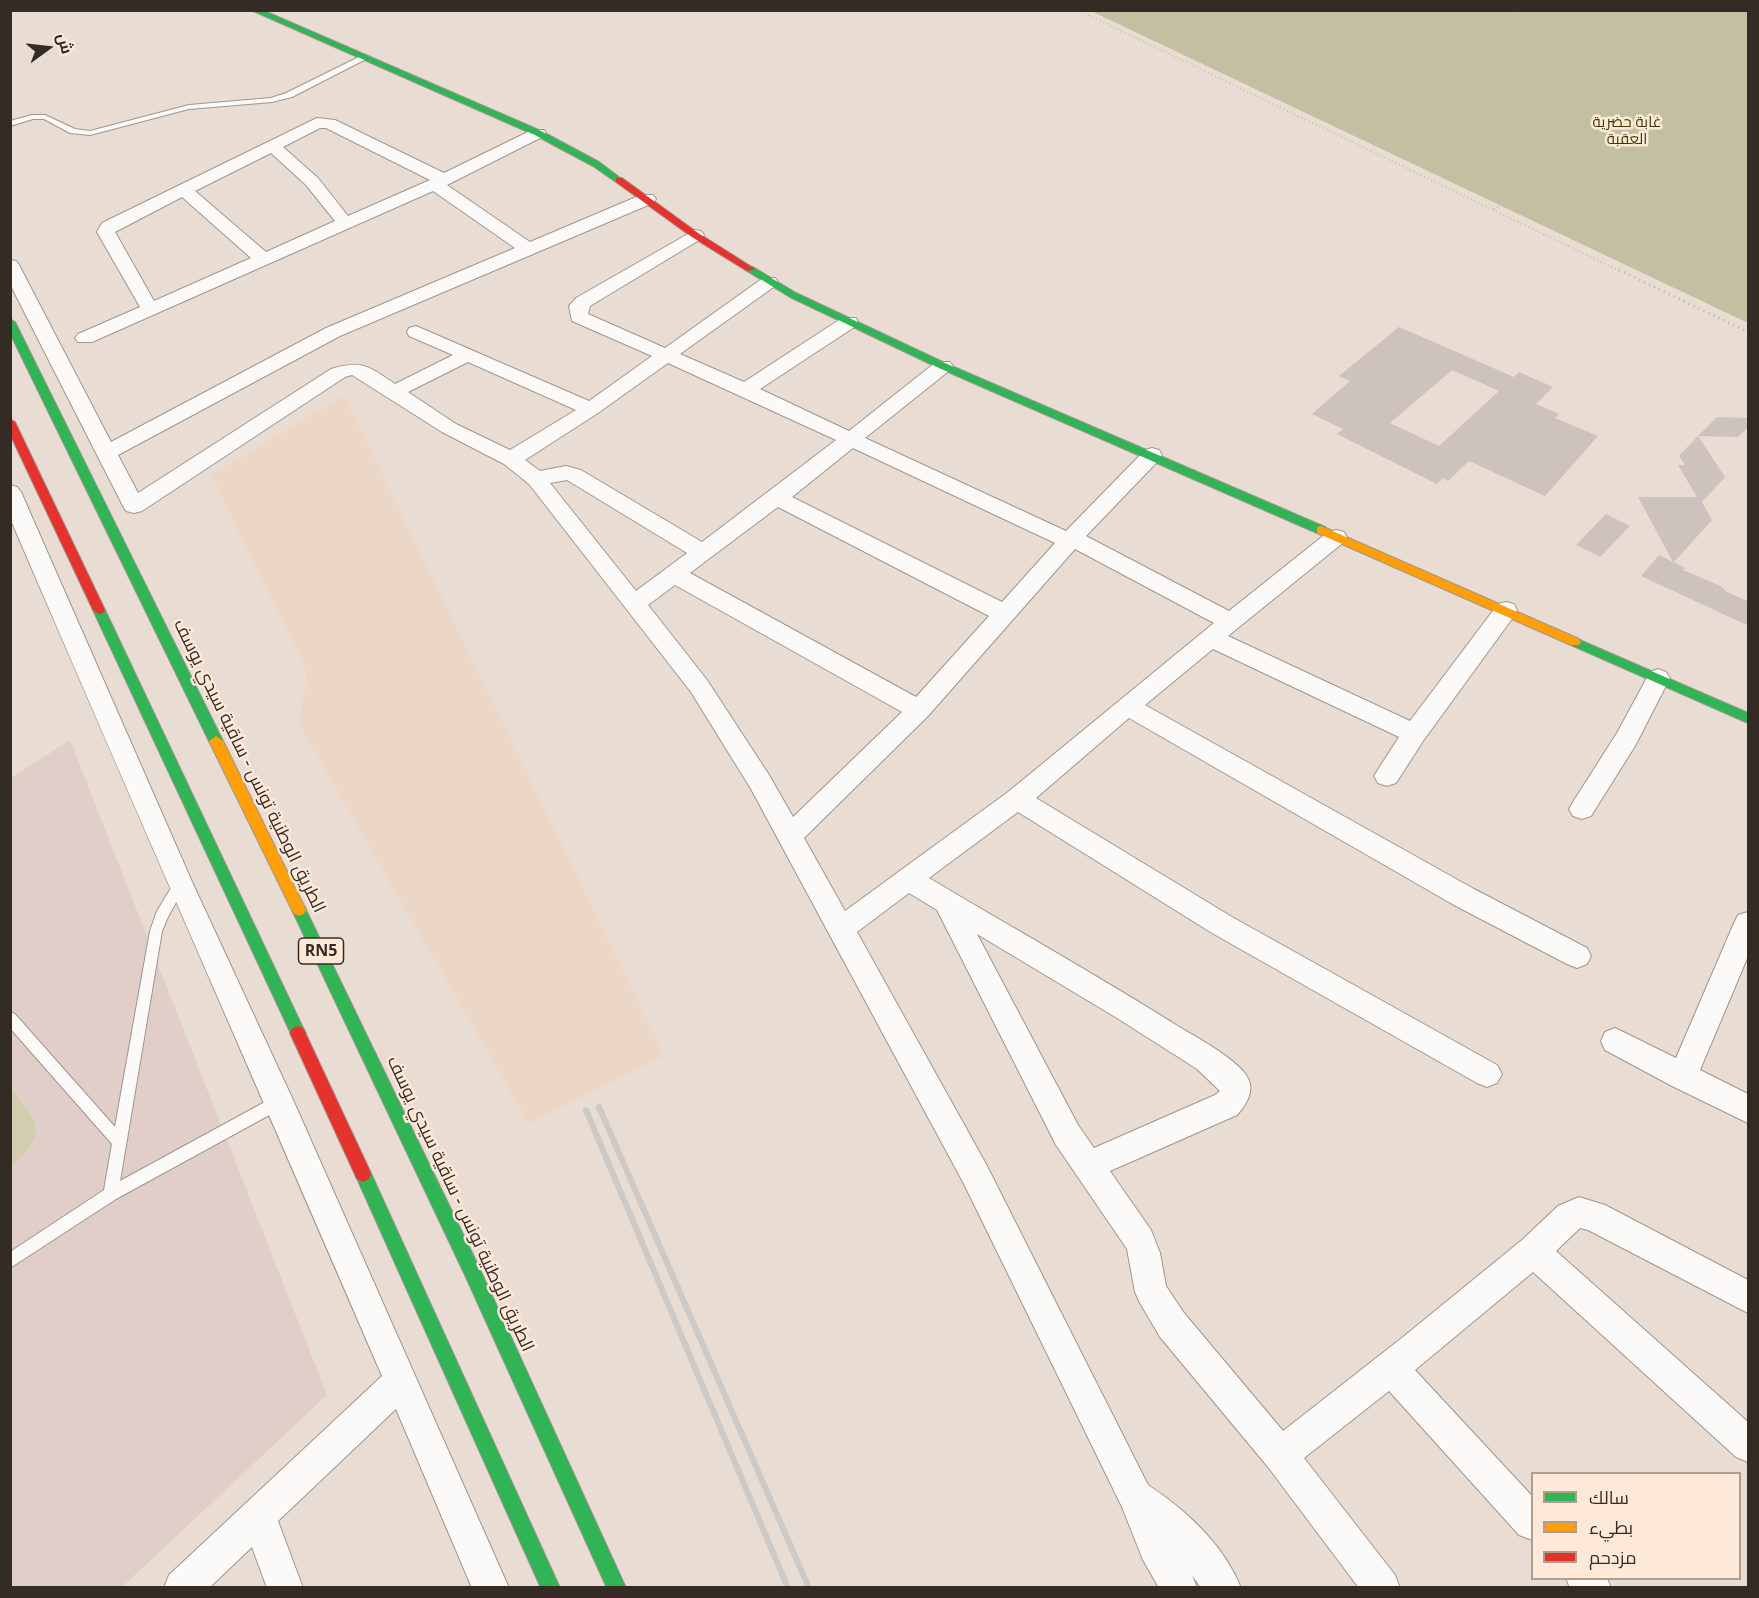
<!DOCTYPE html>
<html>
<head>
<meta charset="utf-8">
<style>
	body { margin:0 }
	#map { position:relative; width:1759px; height:1598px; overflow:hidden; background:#e8dcd3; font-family:"Open Sans",Cairo,sans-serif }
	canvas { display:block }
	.frame { position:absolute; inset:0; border:12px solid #342b25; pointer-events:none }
	.legend { position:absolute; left:1531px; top:1472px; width:210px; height:108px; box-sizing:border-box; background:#fee8d7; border:2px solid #ad9c90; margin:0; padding:8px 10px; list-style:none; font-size:18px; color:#342b25 }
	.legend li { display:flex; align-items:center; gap:12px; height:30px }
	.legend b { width:30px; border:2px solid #ad9c90 }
	.north { position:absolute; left:18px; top:18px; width:60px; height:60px; -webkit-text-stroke:4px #fee8d7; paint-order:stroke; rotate:75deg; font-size:16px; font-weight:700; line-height:24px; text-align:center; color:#342b25 }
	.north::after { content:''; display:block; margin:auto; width:21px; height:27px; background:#342b25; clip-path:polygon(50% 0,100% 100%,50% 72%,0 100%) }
</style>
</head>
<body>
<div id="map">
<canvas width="1759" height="1598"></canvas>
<div class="frame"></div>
<ul class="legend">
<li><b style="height:8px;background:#30b455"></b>سالك</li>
<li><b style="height:8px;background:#ff9f0a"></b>بطيء</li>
<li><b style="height:8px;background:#e5322d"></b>مزدحم</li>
</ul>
<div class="north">ش</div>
</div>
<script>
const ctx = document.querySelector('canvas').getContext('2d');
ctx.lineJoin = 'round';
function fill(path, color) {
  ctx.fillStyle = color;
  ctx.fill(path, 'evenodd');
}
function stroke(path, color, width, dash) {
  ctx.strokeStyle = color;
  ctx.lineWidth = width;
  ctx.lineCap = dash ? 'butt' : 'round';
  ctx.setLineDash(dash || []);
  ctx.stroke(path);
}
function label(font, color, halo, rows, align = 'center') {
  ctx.font = font + ' "Open Sans",Cairo,sans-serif';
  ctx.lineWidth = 5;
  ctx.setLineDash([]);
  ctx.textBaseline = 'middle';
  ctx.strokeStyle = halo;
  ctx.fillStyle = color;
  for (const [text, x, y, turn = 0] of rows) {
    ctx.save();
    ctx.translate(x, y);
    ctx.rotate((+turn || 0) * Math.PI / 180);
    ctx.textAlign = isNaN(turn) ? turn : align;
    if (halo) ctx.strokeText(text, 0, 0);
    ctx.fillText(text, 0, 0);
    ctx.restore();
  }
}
fill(new Path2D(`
	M344,395L664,1055L529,1124L299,725L307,672L211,475Z`), '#ecd7c6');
fill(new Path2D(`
	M70,740L327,1395L122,1587L11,1588V778Z`), '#e2cec8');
fill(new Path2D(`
	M10,1089C38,1121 50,1135 11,1165Z`), '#d0ceaf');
fill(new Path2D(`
	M1091,11H1748V323Z`), '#c2c0a1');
fill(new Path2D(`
	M1399,327L1514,377L1519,372L1553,387L1536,404L1559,414L1555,418L1598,436L1545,496L1469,461L1448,481L1443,478L1437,484L1337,434L1343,429L1312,414L1350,381L1339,376ZM1452,370L1499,391L1439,446L1390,423Z
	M1717,417L1749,418V426L1738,437L1698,436Z
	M1698,436L1725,477L1702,502L1712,520L1674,562L1685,568L1683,570L1721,586L1727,592L1749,602V626L1641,576L1659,555L1673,562L1638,497H1697L1678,465H1685L1679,456Z
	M1606,514L1630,526L1600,557L1576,545Z`), '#cdc2be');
const lane = new Path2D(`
	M363,55L370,57L292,97L272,102L189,109L90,135L70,133L44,119H33L10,126V121L32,115H45L75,129L90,131L189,105L271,98L286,93Z
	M180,879L184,880L186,884L168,917L162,931L120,1181L274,1097L279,1096L284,1097L286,1102L284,1107L116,1199L10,1268V1252L104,1190L112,1144L10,1028V1012L15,1014L115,1127L150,931L157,911L176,880Z`);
const street = new Path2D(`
	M317,118L335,120L444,173L532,130H544L546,133L544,136L447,185L530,242L641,195H653L656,199L653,203L340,336L118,455L138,493L331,369C363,360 368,366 395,384L453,355L409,336L407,332L409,328L416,326L589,401L652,356L572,321L569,306L576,298L695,230L701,231L704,235L701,239L590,306L588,314L665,348L763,278H775L778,282L775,286L680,354L744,382L842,318H856L858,322L856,326L760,389L849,431L936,362H950L953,366L950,370L865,438L1066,531L1145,450L1152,448L1159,450L1162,455L1159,460L1086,536L1229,611L1328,532L1336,530L1344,532L1347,537L1344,542L1228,636L1410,721L1498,604L1506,602L1514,604L1517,610L1514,616L1423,741L1396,783L1387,786L1378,783L1374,776L1399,737L1213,649L1145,705L1474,889L1587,948L1591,956L1587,964L1577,968L1567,964L1454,905L1129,718L1036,798L1232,917L1497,1065L1502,1074L1497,1083L1487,1087L1477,1083L1212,933L1018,812L929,878C1011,927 1095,974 1176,1025C1194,1036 1234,1057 1246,1075C1256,1089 1247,1104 1237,1115L1110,1171L1151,1230L1160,1253L1166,1286L1184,1313L1283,1431L1403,1337L1522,1240L1558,1206L1579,1197L1605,1205L1748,1280V1313L1588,1230L1580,1228L1556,1251L1748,1422V1462L1736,1457L1533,1272L1415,1370L1532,1496V1540L1519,1535L1389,1391L1304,1458L1395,1575L1400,1588H1359L1268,1467L1160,1337L1140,1303L1135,1292L1127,1249L1056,1145L937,910L909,893L857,932L986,1164L1148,1485C1186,1510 1224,1545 1241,1588H1201L1192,1575L1197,1588H1159L1143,1560L1122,1507L964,1184L751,789L691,692L529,484L504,464L442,432L352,375L345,377L142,511L134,513L126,511L123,506L10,284V260L16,261L19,265L111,442L326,328L515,248L433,191L92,342H78L75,338L78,334L140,307L97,232L102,223ZM320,128H326L430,180L348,216L318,178L283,147ZM271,153L306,185L335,221L266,252L195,191ZM182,197L251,258L154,301L115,232ZM468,362L576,410L510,450L456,424L408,392ZM668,363L836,440L702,542L581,470L566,466L540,471L525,460L598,413ZM853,448L1055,543L1002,602L792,497ZM567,480L687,553L636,591L550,483ZM778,507L989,616L916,697L690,573ZM1075,549L1214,623L1008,792L845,911L804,838L928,716ZM675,585L902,712L793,817L769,775L707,680L648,605ZM977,934L1117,1018L1197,1069L1220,1091L1215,1095L1094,1148L1078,1125Z
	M10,485L17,487L21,492L193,884L294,1102L509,1588H472L396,1409L278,1521L303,1588H267L252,1547L209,1588H164L169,1575L382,1376C259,1090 133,805 10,518Z
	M1658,669L1666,672L1670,678L1635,746L1591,816L1582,819L1573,816L1569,809L1573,802L1617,733L1650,672Z
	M1748,912V956L1700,1070L1748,1094V1123L1672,1086L1605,1050L1601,1041L1605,1032L1615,1028L1676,1058L1734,923L1738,915Z
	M1566,1578H1607L1611,1588H1570Z`);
const fast = new Path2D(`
	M251,10H262L541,131L599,162L623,180L616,182L593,166L535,135Z
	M747,267H753L796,293L947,364L1325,527L1327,530L1325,533H1317L939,368L790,297L747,271Z
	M10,319L15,322L223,741L221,745L216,746L209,741L10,333Z
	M99,606L105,610L303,1028L306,1033L303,1038L298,1040L293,1038L93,610Z
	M1575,638L1748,713V723L1571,645L1569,642L1571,639Z
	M299,904L304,906L477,1263L626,1588H607L465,1275L292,910L294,906Z
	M363,1166L369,1169L560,1588H541L355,1174L357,1169Z`);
const slow = new Path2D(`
	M1321,526L1579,639L1581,642L1579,645H1571L1317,533V527Z
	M216,736L223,741L306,910L304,914L299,916L294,914L292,910L209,741Z`);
const jam = new Path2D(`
	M616,178H622L698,233L755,269L747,271L692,237L616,182Z
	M10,419L15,422L105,610L103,613L99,614L93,610L10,434Z
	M298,1026L303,1028L369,1169L371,1174L369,1179L363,1182L357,1179L290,1033L293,1028Z`);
stroke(lane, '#9f968f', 2);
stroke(street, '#9f968f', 2);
stroke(fast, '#9f968f', 2);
stroke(slow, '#9f968f', 2);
stroke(jam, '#9f968f', 2);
stroke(new Path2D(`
	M1078,10L1622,272
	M1505,10L1707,87
	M1494,209L1748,64`), '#c4c0bd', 2, [1, 3]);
stroke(new Path2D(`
	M1619,270L1748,332`), '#c4c0bd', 3, [1.5, 4]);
fill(lane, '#fcfaf8');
fill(street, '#fcfaf8');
fill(fast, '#30b455');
fill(slow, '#ff9f0a');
fill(jam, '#e5322d');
stroke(new Path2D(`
	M599,1107L809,1588
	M586,1110L788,1588`), '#cdc9c6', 6);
label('15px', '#393d00', '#fee8d7', [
	["غابة حضرية",1627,123],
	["العقبة",1627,140]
]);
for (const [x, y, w] of [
	[321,951,45]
]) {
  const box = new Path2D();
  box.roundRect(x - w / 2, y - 13, w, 26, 4.5);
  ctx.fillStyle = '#fee8d7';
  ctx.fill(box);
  stroke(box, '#342b25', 1.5);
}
label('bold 16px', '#342b25', null, [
	["RN5",321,951]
]);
label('18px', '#342b25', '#fee8d7', [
	["الطريق الوطنية تونس - ساقية سيدي يوسف",249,766,64],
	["الطريق الوطنية تونس - ساقية سيدي يوسف",460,1204,65]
]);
</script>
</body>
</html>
